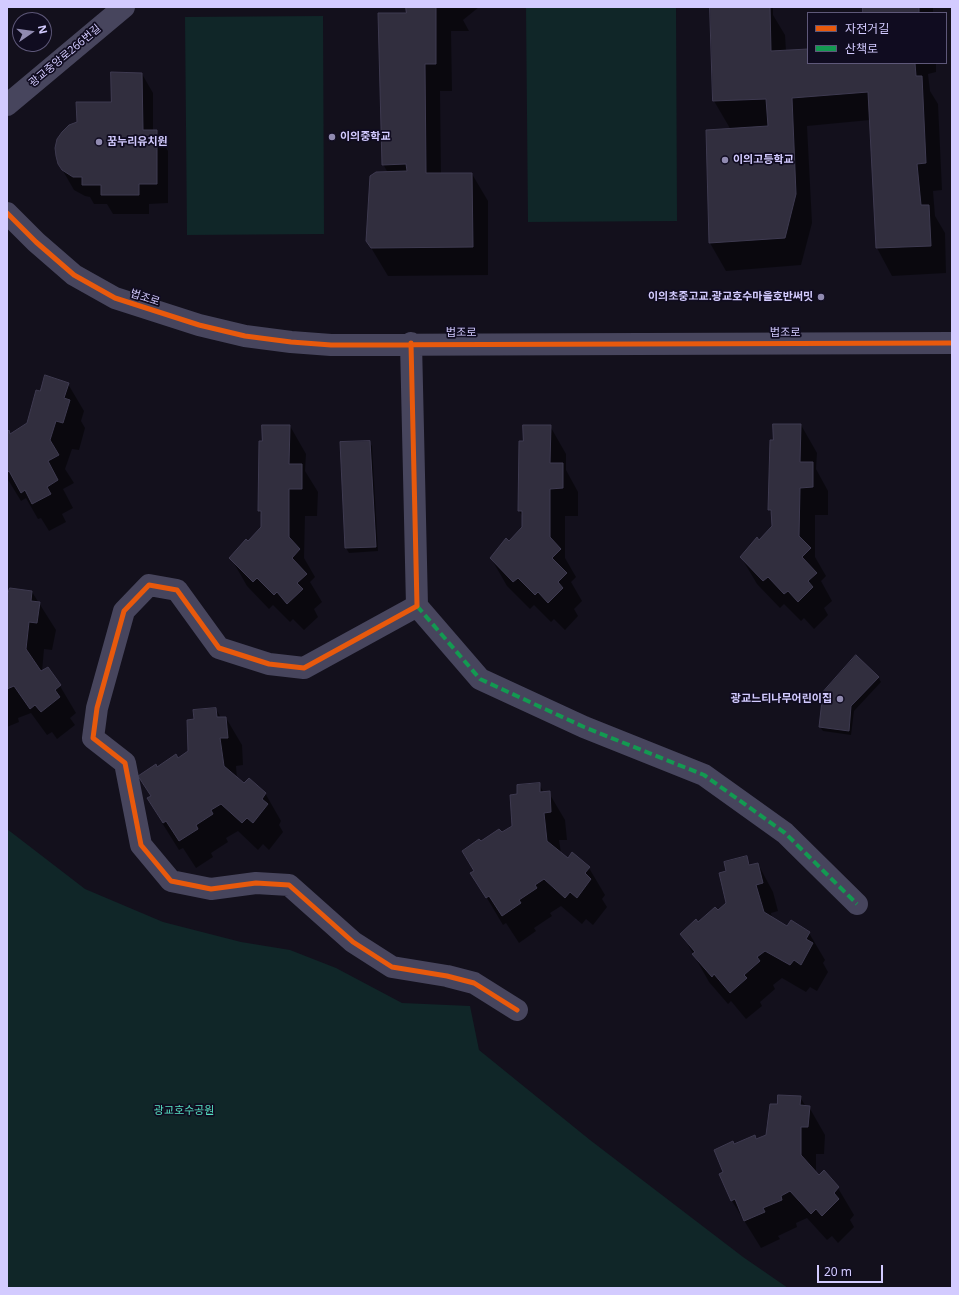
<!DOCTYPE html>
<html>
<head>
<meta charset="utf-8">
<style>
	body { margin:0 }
	#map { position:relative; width:959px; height:1295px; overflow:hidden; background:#13101c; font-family:"Noto Sans","Noto Sans KR",sans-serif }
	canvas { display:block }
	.frame { position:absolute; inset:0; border:8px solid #d3cbff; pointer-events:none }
	.legend { position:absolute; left:807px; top:12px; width:140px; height:52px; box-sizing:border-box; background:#100c20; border:1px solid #5e5879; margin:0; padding:5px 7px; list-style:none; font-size:12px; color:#d3cbff }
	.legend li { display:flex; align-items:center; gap:8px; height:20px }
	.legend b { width:20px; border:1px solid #5e5879 }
	.north { position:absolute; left:12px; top:12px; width:40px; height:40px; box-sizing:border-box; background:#100c20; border:1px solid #5e5879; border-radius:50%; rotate:77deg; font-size:11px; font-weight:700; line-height:16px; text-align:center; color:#d3cbff }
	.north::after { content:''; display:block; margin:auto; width:14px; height:18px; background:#908ab0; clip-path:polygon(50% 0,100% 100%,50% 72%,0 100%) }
	.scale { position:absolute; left:817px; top:1265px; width:66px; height:18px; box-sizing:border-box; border:2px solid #d3cbff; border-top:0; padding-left:5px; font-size:12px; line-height:14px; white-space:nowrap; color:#d3cbff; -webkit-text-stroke:3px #100c20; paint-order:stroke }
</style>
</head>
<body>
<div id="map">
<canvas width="959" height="1295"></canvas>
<div class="frame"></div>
<ul class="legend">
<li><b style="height:5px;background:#e8590c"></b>자전거길</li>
<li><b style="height:5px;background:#139951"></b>산책로</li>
</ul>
<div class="north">N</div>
<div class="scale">20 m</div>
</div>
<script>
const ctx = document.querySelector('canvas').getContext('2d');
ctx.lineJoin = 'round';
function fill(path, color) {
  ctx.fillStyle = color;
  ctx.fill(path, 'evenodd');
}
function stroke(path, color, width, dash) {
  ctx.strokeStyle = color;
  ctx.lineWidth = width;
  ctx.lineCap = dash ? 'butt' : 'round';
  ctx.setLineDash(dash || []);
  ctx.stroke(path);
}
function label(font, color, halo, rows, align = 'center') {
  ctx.font = font + ' "Noto Sans","Noto Sans KR",sans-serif';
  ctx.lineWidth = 3.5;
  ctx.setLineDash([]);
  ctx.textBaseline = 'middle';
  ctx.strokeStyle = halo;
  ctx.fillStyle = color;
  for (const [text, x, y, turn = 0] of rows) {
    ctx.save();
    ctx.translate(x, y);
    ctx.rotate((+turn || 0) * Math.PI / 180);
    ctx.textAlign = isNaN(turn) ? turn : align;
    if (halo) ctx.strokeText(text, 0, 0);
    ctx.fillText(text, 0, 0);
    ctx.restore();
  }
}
fill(new Path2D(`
	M526,7H676L677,221L528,222Z
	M323,16L324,234L187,235L185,17Z
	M7,829L85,889L163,922L241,942L290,950L336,968L402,1003L470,1006L479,1050L590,1140L743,1257L788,1288H7Z`), '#102628');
fill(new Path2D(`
	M407,7H479L463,20L469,31H451L452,91H440L441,174H472L488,201V275L388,276L367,241L388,173L383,164L407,14Z
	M711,7H773V15L785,35L786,51L808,50V63H936V72L928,74L930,91L938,104L942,190L933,191L935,216L945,233L946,273L892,276L877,248L870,120L807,126L812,223L801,265L726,271L710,243L707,131L731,130L714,101Z
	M864,7H933V13H864Z
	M142,74L153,93V131H156L168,151V203L149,204V214H113L107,204H94L90,197L85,196L74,190L59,164L112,103Z
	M68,384L84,411L81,421L85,428L79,450L72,449L65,469L74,483L63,489L73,508L62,514L66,522L49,531L41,518L38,519L26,498L21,501L7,478V433L10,435L27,424L41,392Z
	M801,425L817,453L816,469L828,491V515H815V557L826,576L821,581L832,601L824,608L828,615L814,629L804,618L801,621L784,604L780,608L757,584L741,557L759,541L773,526V515L769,510L774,441Z
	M290,426L306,454L305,471L318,492L317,516H305L304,558L315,577L310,582L322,602L314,609L318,617L304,630L293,619L290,622L273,605L269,609L247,586L231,558L248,543L262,527V517L259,511L260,442Z
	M550,426L566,454V470L578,492V516H565V558L576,577L571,582L582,601L574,609L578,616L565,630L554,619L551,622L534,605L530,609L507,586L491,558L509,542L523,527V517L519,511L524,442Z
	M369,442L372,446L378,551L349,553L346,548Z
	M32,592L56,630L52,650L44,649L42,672L60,686L76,713L70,718L75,725L57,739L52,732L47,735L31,713L18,718L19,722L7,727V597Z
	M878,677L881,682L854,711L851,735L823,731L820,727Z
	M216,709L221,718H226L242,745L243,765L236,766L237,779L244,785L265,793L281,821L279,825L283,832L269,850L263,844L258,850L238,831L226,838L228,842L211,853L213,857L196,868L183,848L179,850L164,826L148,799L151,797L139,776L178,759L189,752L195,720Z
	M539,784L544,793H549L565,820L567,840H559L561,853L568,859L589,868L605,895L602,899L607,907L593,925L586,919L582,924L561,906L550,913L552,916L534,928L536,931L519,943L506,923L503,925L472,873L475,871L480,843L501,834L513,827L518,795Z
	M746,857L751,866L758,864L773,892L778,911L771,913L772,919L787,928L809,933L825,960L823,963L828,972L817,991L810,987L806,992L782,978L773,985L775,989L760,1002L762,1006L746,1019L731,1001L728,1004L709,982L682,934L718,912L727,904L728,871Z
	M800,1097L806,1107H809L825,1135L824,1154H816V1173L838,1188L854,1215L850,1220L854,1227L838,1243L832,1236L827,1240L807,1218L796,1223L797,1227L778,1236L780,1239L761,1248L732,1201L720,1174L724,1173L734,1145L756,1140L767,1135L778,1105Z`), '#0007');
const building = new Path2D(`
	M406,7H436V64H425L426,173H472L473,247L371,248L366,241L370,176L376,172L407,171L406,164L382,165L378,13H406Z
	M710,7H770L771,51L808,49V63H915L916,76H922L926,163L917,164L921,205H929L931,246L876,248L868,92L792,98L796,194L785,238L709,243L706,130L768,126L766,99L713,101Z
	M863,7H919V13H863Z
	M111,72L142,73L143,130H157V184H139V195H101V185H82V177H73L62,170L58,164L56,156L55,148L57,139L62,132L69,125L77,122L76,102H111Z
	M45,375L69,383L64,398L70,400L63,423L56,421L50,440L59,455L48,461L58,480L47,487L51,494L32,504L25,490L21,493L9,471L7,473V432L9,430L10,434L27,423L36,390L40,391Z
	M773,424H801L800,462H813V487L800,488L799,536L811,548L802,557L817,573L808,581L813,587L798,602L788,591L784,594L768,577L763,581L740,557L757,537L759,540L772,526L771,510H768L770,440H773Z
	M262,425H290L289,464H302V489H289V537L300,549L292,558L307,574L297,583L303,589L287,604L277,592L274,595L257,578L253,582L229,558L246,539L248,541L261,527V511H258L259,441H262Z
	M523,425H551L550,463H563V488L550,489V537L561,549L552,558L567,573L558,582L563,588L548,603L538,592L535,595L518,578L513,582L490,558L506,538L509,541L522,527V511H518L519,441H523Z
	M370,441L376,547L345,548L340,442Z
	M10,588L32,591L31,601L40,602L37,623L29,622L26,649L41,671L48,667L61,685L55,690L60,697L41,712L35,705L30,709L14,686L7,689V596Z
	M856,655L879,677L851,706L849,731L819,727L823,692Z
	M216,708L217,717H226L228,738H220L224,766L244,783L249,778L266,793L262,799L268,804L253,823L247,818L242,823L221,804L211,810L213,814L196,825L198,829L179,841L166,821L163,823L147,798L151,796L138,776L156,764L157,767L176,754L178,758L188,751L187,720L194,719L193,710Z
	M540,783V792L550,791L551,812L544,813L547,841L568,858L572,852L590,867L585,873L591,879L577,898L570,892L565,898L544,879L535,885L537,888L519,900L521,903L502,916L489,896L486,898L470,873L474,871L462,851L479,839L481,841L499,829L502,832L512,826L510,795L517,794V785Z
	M747,856L749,865L758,863L763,883L756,885L764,912L787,926L791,920L810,932L806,939L813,943L801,965L794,960L790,965L765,951L757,957L760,961L744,975L747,978L730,993L714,974L712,977L692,954L695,952L680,934L696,919L698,922L715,907L718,910L726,903L719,873L726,871L724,862Z
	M778,1095L801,1096L800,1105L810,1106L808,1127H801V1155L819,1175L824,1170L839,1187L834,1193L839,1199L822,1216L816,1209L811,1214L790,1191L781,1196L782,1200L763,1208L765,1212L744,1221L735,1199L731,1201L719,1174L723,1172L714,1150L733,1141L734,1144L755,1135L756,1139L766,1135L770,1104H777Z`);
fill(building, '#312e3e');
stroke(building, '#3e3a50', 1);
stroke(new Path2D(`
	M7,105L124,7
	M7,213L36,242L74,275L115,298L199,325L245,336L291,342L331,345L952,343
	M411,343L417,606L304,668L269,664L219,648L177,590L149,585L124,611L97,708L93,738L125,763L141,845L171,881L211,889L256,883L289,885L353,942L392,967L447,976L474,983L517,1010
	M417,606L480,679L584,727L704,775L785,833L857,904`), '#47455d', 22);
stroke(new Path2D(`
	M417,606L480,679L584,727L704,775L785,833L857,904`), '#139951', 4, [8, 4]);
stroke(new Path2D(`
	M7,213L36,242L74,275L115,298L199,325L245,336L291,342L331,345L952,343
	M411,343L417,606L304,668L269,664L219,648L177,590L149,585L124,611L97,708L93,738L125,763L141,845L171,881L211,889L256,883L289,885L353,942L392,967L447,976L474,983L517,1010`), '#e8590c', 5);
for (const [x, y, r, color] of [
	[332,137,4,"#908ab0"],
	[99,142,4,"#908ab0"],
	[725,160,4,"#908ab0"],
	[821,297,4,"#908ab0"],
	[840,699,4,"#908ab0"]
]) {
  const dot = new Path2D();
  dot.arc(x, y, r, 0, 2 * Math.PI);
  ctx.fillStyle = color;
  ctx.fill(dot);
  stroke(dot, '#100c20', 1.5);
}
label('11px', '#d3cbff', '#100c20', [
	["광교중앙로266번길",65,56,-40],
	["법조로",145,298,18],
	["법조로",461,333],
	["법조로",785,333]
]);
label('bold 11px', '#d3cbff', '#100c20', [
	["이의중학교",340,137],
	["꿈누리유치원",107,142],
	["이의고등학교",733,160],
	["이의초중고교.광교호수마을호반써밋",813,297,"right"],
	["광교느티나무어린이집",832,699,"right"]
], 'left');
label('11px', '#56e0c2', '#100c20', [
	["광교호수공원",184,1111]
]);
</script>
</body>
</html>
